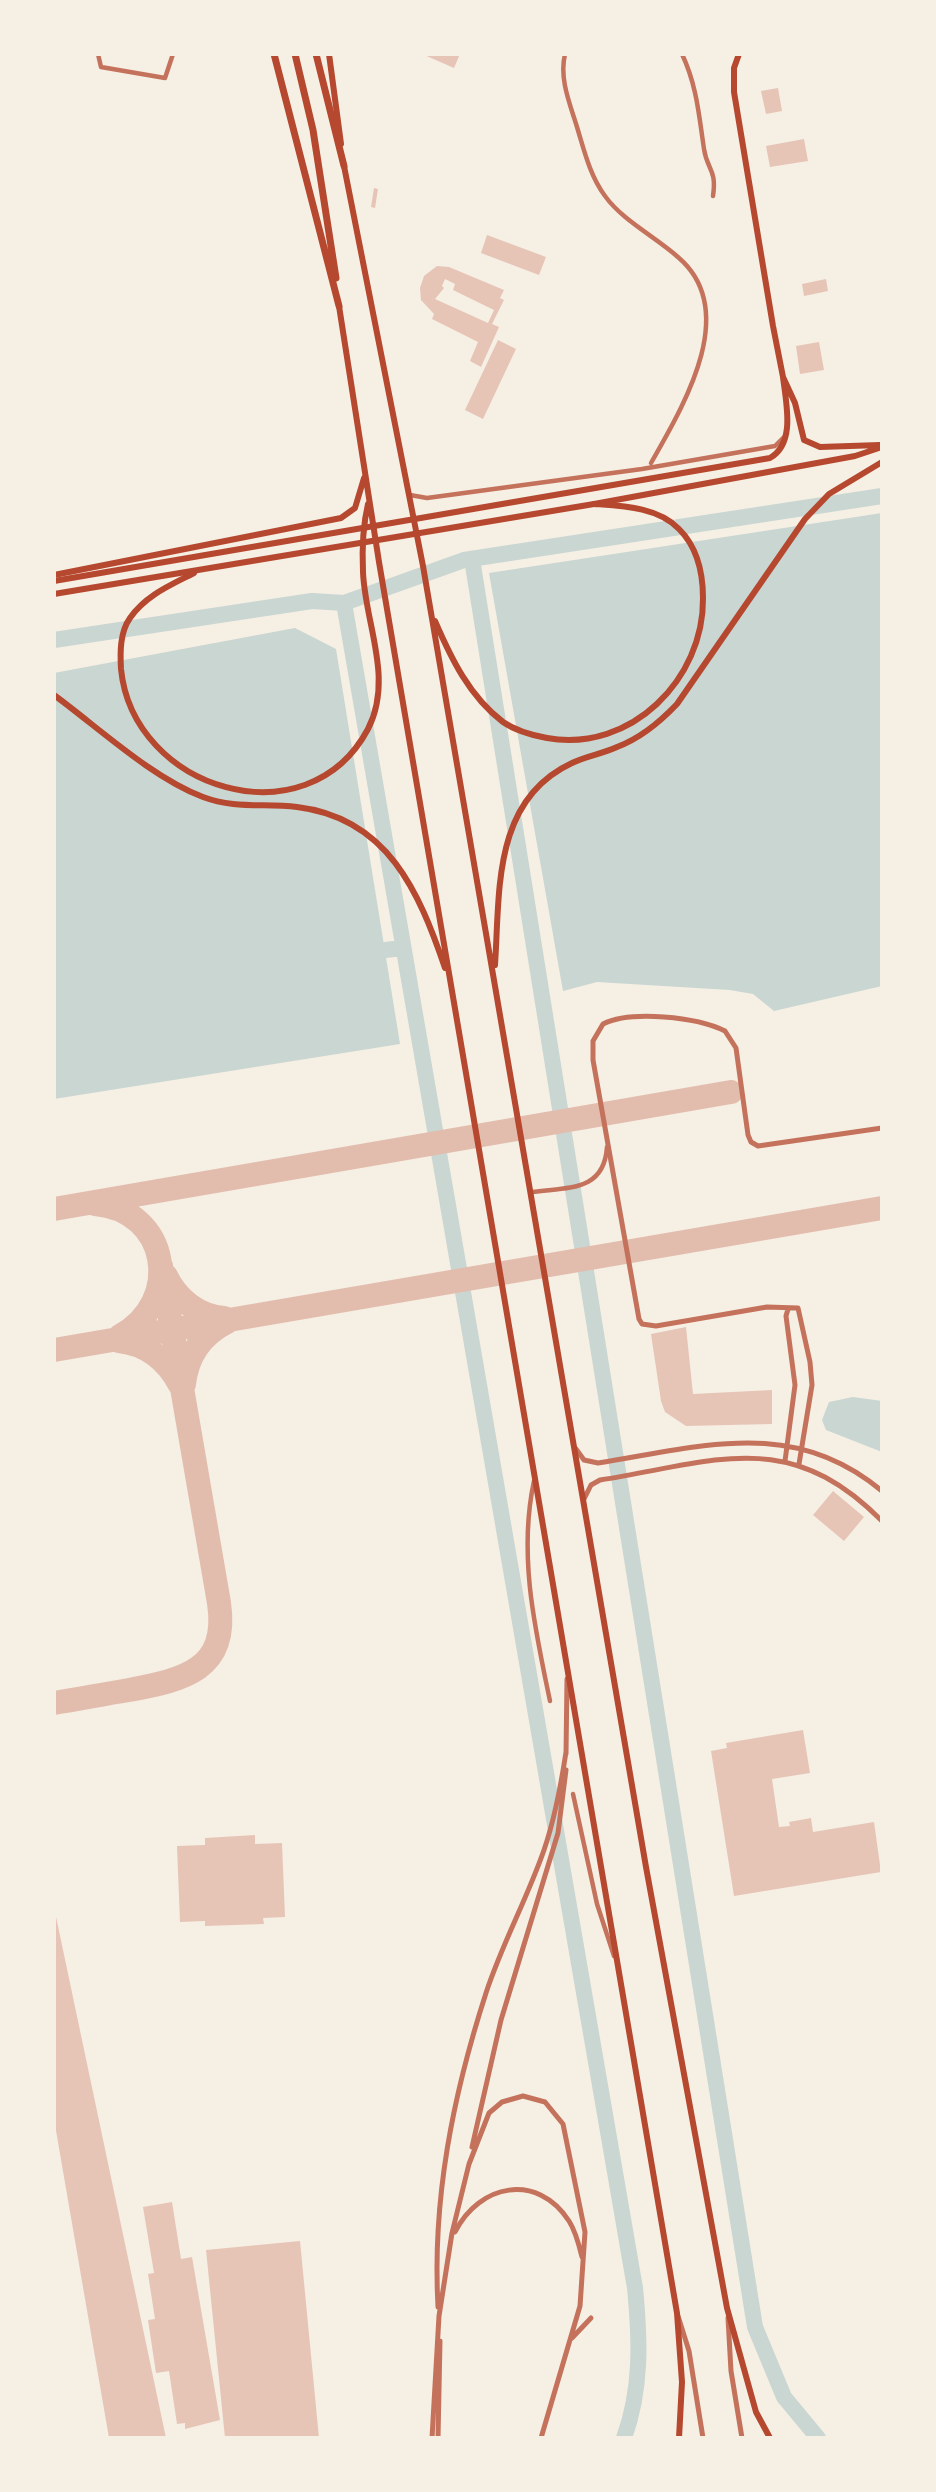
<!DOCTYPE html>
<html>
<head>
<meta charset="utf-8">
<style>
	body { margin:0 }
	#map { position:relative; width:936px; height:2492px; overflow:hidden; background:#f6efe4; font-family:Raleway,sans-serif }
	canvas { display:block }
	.frame { position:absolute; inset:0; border:56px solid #f6efe4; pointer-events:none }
</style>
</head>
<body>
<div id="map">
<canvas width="936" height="2492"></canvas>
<div class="frame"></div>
</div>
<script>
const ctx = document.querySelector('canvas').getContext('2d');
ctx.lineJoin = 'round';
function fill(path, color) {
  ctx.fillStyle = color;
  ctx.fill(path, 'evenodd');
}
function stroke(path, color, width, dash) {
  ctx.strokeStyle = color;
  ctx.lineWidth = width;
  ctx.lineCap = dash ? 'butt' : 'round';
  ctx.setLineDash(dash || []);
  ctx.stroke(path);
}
fill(new Path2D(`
	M882,513V986L774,1011L753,994L730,990L597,982L563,991L489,573Z
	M295,628L336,649L400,1044L54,1099V673Z
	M853,1397L882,1401V1452L826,1430L822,1420L829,1402Z`), '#c9d6d2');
stroke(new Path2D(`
	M472,559L755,2327L784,2397L818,2438
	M344,603L635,2288C640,2340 642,2388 624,2438
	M54,640L312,601L344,603L464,560L882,496
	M385,950L403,948`), '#c9d6d2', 16);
stroke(new Path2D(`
	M95,1204C169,1210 184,1301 120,1336
	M54,1209L731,1092
	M166,1276C177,1299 198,1316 224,1318
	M119,1341C147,1344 167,1360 180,1385
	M54,1350L882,1208
	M184,1384C187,1356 201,1335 227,1322
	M54,1703C79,1699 104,1694 129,1690C183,1680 229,1670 219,1603L161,1266`), '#e2bdae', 24);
fill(new Path2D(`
	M422,54H460L454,68Z
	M778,88L782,111L766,114L761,91Z
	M804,139L808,161L770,167L766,146Z
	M374,188L378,189L375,208L371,207Z
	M487,235L546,257L539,275L481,253Z
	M437,266L449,267L504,290L500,298L504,300L492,324L499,327L481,367L470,361L478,342L432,319L434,314L421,300L420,288L424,276ZM445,279L455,284L453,290L494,310L488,323L435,299L444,288L442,286Z
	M826,279L828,291L804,296L802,284Z
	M498,340L516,349L483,419L465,410Z
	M819,342L824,370L800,374L796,346Z
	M686,1327L693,1394L772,1390V1424L686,1426L665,1412L661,1401L651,1334Z
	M833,1491L864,1517L844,1541L813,1515Z
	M803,1730L810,1773L772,1779L779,1827L790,1826L789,1822L811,1818L813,1832L874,1822L881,1872L734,1896L711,1751L727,1748L726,1743Z
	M255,1835V1844L282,1843L285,1917L263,1918L264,1924L205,1926V1921L180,1922L177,1846L205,1845V1838Z
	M55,1912L166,2438H109L54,2119Z
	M172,2202L181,2259L192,2257L220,2420L185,2429V2423L177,2424L169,2371L156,2373L148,2320L155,2319L148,2274L154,2273L143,2207Z
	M300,2241L319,2438H225L206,2250Z`), '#e6c5b7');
stroke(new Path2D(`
	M98,54L101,67L165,78L173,54
	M565,54C559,79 570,104 577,127C584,150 590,176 605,196C623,221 656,237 679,258C741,312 682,408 651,463
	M682,54C697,86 699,116 704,149C707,170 717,169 713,196
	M410,495L427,498L642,469L775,446L783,438
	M532,1192C568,1187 604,1192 607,1147
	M534,1481C518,1555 535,1629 550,1701
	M573,1794L597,1904L614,1956`), '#c5725c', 4.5);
stroke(new Path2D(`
	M576,1449L584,1460L598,1463C701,1447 793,1416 882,1491
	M785,1461L795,1385L786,1316L788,1309
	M799,1464L812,1385L810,1362L798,1308L767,1307L656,1326L642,1324L639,1319L593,1060V1041L603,1024C631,1010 697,1017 725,1031L736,1048L748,1135L751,1142L758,1146L882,1128
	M584,1499L591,1485L600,1480C716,1462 788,1426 882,1521
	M566,1754L567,1679
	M472,2147L501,2020L558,1833L566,1770
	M455,2232C479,2184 537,2172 569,2221C576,2232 579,2245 582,2257
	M438,2307C432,2199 453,2095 486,1993C502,1944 527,1899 544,1850C555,1818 561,1785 566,1752
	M678,2316L689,2351L703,2438
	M728,2318L731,2371L742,2438
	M572,2338L591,2318
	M432,2438L439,2316L452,2233L469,2164L489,2113L502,2102L523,2096L545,2102L563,2124L585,2232L580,2306L541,2438
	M438,2438L440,2341`), '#c5725c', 5);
stroke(new Path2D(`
	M329,54L341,144
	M739,54L734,68V92L773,326L783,377L795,403L804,440L820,447L880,445
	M54,581L770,458C796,443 786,403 783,377
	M54,594L594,504L855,456L882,447`), '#b5482f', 6);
stroke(new Path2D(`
	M344,166L423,566L646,1867L727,2308L756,2412L770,2438
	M339,306L379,562L677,2313L682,2382L679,2438
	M194,573C171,585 146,595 130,618C120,632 120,652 121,669C133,790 307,843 368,729C394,678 365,624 363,572C362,550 363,525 368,504
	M54,575L341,518L355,508L364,478
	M435,621C451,658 469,696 503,722C516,731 531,735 547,738C631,753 704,679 703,598C703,573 697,547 679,529C658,507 623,506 594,504
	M54,695C99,728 151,777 203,797C235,809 264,803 297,807C388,818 419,892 445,968
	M495,965C500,892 492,800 572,763C586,756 602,754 617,747C641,738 660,722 677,704L805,519L829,494L882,462`), '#b5482f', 6);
stroke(new Path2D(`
	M274,54L339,306
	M295,54L313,130L336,278
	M316,54L344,166`), '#b5482f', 7);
</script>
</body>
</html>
